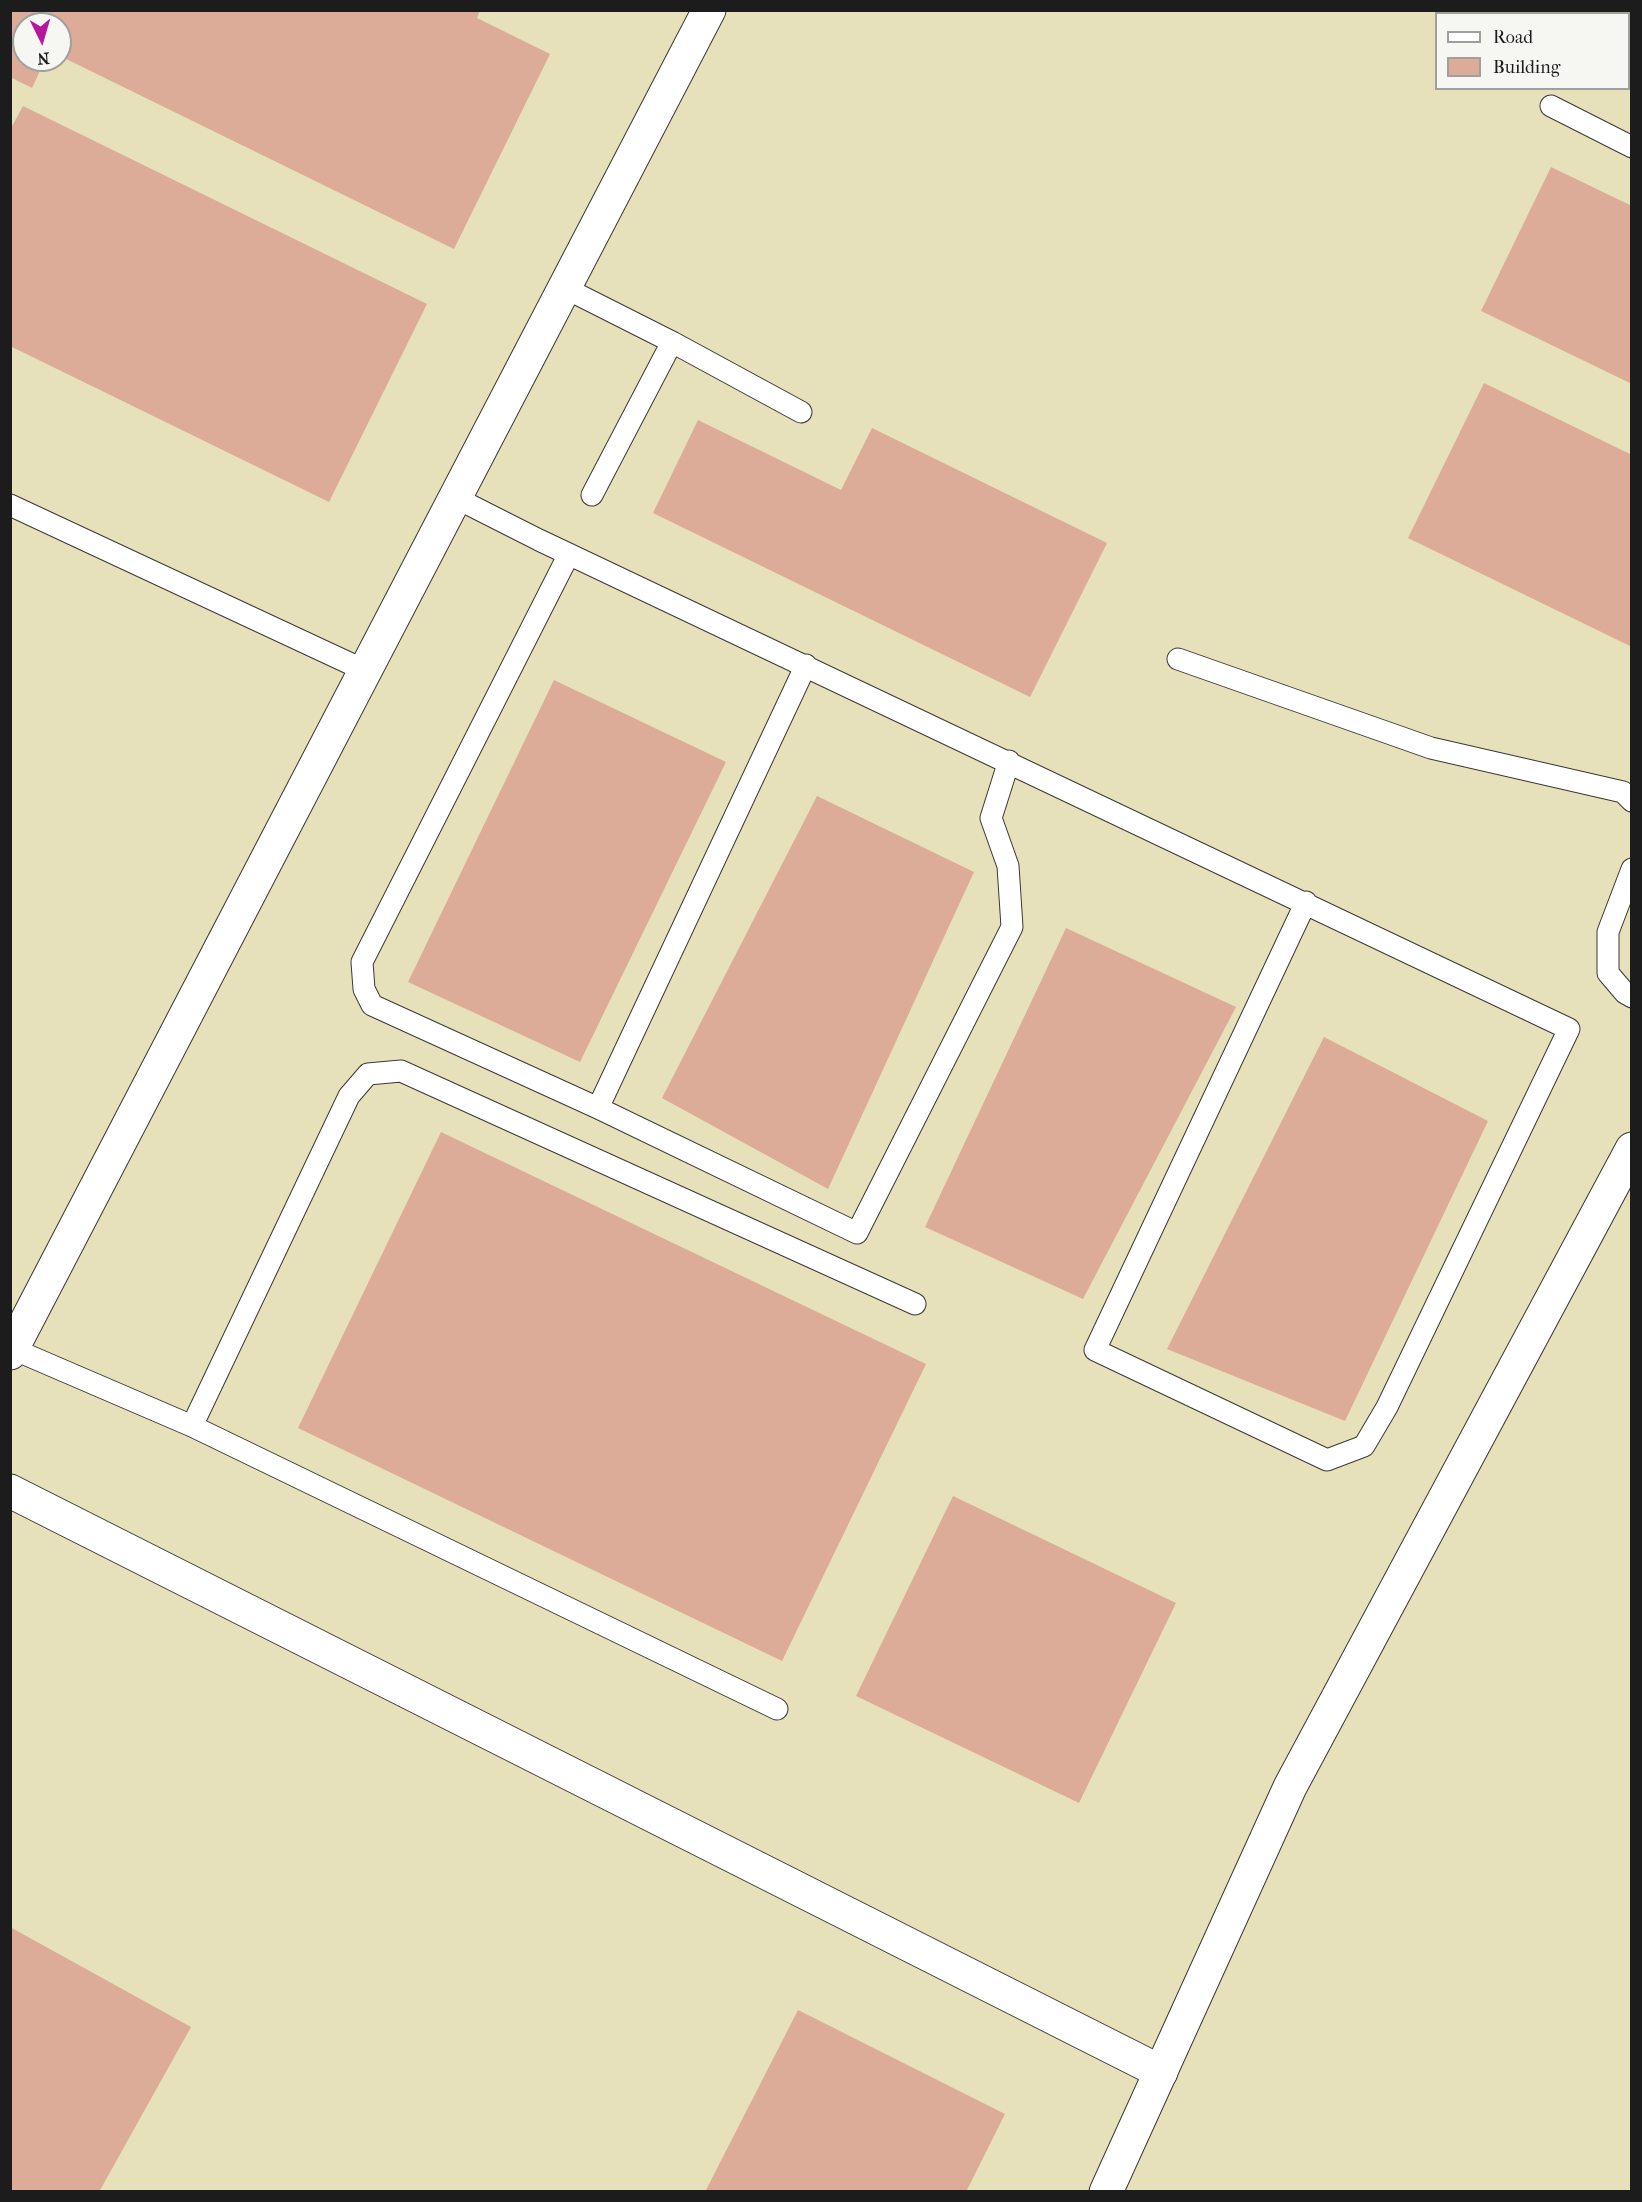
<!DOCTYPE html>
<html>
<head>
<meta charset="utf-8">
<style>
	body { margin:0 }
	#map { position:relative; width:1642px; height:2202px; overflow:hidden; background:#e6e0bb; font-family:"IM FELL French Canon",serif }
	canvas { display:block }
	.frame { position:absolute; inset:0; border:12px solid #1c1c1c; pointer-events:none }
	.legend { position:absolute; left:1435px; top:12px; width:195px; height:78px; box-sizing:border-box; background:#f6f6f2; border:2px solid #9f9f9c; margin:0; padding:8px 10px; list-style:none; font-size:18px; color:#1c1c1c }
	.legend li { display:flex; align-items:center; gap:12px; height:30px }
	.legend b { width:30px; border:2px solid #9f9f9c }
	.north { position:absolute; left:12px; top:12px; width:60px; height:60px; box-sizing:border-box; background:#f6f6f2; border:2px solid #9f9f9c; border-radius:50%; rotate:175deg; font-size:16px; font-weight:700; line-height:24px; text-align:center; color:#1c1c1c }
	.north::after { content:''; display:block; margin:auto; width:21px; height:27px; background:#b5179e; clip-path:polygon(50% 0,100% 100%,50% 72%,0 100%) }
</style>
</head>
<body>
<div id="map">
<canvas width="1642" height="2202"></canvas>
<div class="frame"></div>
<ul class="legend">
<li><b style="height:8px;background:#fff"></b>Road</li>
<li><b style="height:16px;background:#ddac99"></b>Building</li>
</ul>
<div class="north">N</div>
</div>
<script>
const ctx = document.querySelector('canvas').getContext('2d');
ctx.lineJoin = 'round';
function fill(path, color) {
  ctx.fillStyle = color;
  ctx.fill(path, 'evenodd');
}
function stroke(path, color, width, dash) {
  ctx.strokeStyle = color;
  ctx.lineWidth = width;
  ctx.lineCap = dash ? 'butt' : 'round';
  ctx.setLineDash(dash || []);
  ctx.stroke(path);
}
fill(new Path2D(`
	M10,10H480L477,18L550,54L454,249L60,56V24H24V60H45L32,88L10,77Z
	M1490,10H1632V80L1628,78V14H1496Z
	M23,106L427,304L329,502L10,346V130Z
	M1551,167L1632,206V384L1481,311Z
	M1484,383L1632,455V647L1408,538Z
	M698,420L841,490L872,428L1107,543L1030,697L653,513Z
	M554,680L726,762L580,1062L408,982Z
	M817,796L974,872L828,1189L662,1098Z
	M1066,928L1236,1007L1083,1299L925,1227Z
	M1324,1037L1488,1121L1345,1421L1167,1349Z
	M441,1132L926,1364L782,1661L298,1428Z
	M953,1496L1176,1603L1079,1803L856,1696Z
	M10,1927L191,2027L99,2192H10Z
	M798,2010L1005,2114L966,2192H705Z`), '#ddac99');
const service = new Path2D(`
	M1551,106L1632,147
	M565,288L672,342L801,412
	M592,495L672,342
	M456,498L539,540L1569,1029L1387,1407L1364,1446L1327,1460L1095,1350L1306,902
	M10,505L366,671
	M569,554L362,962L364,989L372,1005L598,1108L857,1233L1012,927L1008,866L991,818L1009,761
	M1178,659L1431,748L1623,792L1632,801
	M1632,869L1608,932V973L1625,993L1632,997
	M598,1108L806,665
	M13,1349L192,1426L777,1709
	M192,1426L349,1096L368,1074L401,1071L915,1304`);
const minor = new Path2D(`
	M10,1491L1161,2072`);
const tertiary = new Path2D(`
	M10,1353L709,10
	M1106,2192L1290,1787L1632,1149`);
stroke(service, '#3a3934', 23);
stroke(minor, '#3a3934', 35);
stroke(tertiary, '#3a3934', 35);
stroke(service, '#fff', 21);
stroke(minor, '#fff', 33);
stroke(tertiary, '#fff', 33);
</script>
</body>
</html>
